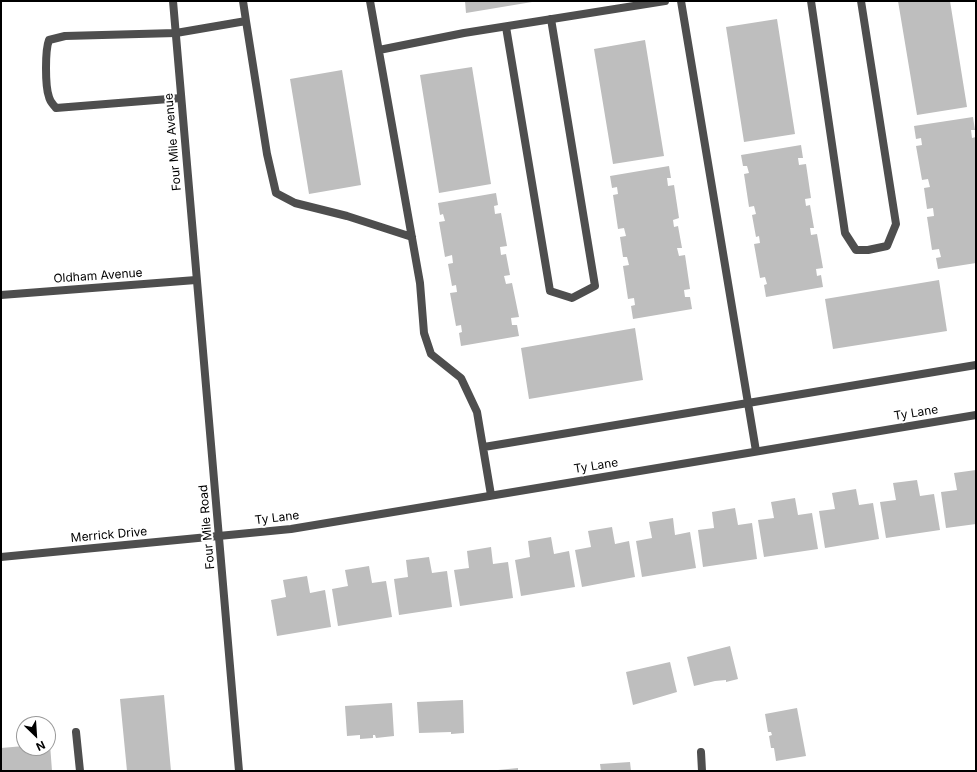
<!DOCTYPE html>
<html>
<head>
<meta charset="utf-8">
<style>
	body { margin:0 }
	#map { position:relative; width:977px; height:772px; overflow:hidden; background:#fff; font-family:Inter,sans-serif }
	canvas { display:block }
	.frame { position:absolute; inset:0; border:2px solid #000; pointer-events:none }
	.north { position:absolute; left:16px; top:716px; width:40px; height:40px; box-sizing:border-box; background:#fff; border:1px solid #999; border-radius:50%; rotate:155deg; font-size:11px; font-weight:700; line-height:16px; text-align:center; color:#000 }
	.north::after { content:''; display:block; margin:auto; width:14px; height:18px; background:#000; clip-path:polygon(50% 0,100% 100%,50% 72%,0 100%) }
</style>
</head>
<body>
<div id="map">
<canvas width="977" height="772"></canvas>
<div class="frame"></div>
<div class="north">N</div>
</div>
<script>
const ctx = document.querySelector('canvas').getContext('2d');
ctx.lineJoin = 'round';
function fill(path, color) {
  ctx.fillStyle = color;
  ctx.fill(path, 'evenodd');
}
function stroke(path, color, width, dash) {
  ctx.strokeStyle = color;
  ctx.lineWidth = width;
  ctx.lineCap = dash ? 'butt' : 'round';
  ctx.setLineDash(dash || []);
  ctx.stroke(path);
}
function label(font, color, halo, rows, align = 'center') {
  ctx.font = font + ' Inter,sans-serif';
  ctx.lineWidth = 4;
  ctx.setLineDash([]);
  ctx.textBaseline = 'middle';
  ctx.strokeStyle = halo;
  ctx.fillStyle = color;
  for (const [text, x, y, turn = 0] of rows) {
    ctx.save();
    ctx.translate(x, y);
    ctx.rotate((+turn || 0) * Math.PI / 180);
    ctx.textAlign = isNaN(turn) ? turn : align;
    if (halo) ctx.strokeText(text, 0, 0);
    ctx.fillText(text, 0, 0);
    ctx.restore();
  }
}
fill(new Path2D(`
	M465,1H532V2L466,13Z
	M898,1H950L967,107L917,115Z
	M777,19L795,134L744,142L726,27Z
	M645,40L664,156L613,164L594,49Z
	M472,67L491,184L439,193L420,75Z
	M342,70L361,185L309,194L290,79Z
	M973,117L975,130H971L972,138L976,137V263L938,269L936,258L941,257L939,249L932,250L927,217L934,216L933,208L927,209L924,188L930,187L928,179L922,180L916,146L922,145L921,138L916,139L914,126Z
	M801,145L803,158H798L799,165L806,164L811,198L805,199L806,206L810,205L814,228H810L811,235L817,234L823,268L816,269L817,276L821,275L823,287L766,297L764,285L767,284L765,277L760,278L754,244L760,243L759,236L756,237L752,215L756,214L754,206L749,207L744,174L749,173L747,166H743L741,155Z
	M669,166L671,178H667L668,186L674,185L679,218L673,220L674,227L678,226L682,248H677L679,256L685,255L690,289L684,290L685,297H690L692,309L633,319L631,306L635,305L634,298L628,299L623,266L629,265L627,257H623L620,237L626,236L624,228L618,229L613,195L618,194L617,187L612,188L610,176Z
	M496,193L498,205L494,206L495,214L501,213L507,246L500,247L501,255L506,254L510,275L504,276L506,284L512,283L519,317L511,318L512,325H517L519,336L461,346L459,333L462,332L461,325L456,326L450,293L457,292L456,285L452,286L448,264L453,263L452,255L445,257L439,222L445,221L443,214L440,215L438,203Z
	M939,280L947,331L833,349L825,299Z
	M635,328L643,380L529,399L521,348Z
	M976,470V524L946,528L941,492L957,490L954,473Z
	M917,480L920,496L934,494L940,530L886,538L880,502L896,500L893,483Z
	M856,489L859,505L873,503L879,539L825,548L819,511L835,509L832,493Z
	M795,498L798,515L812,513L818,549L764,557L758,520L774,518L771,502Z
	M735,508L738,525L752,523L757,559L703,567L698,530L714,528L712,512Z
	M673,518L675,535L690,532L696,568L642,577L636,541L652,538L649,522Z
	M612,527L615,544L629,541L635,577L582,587L575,550L591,547L588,531Z
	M551,537L554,554L569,551L575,587L521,596L515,560L530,557L528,541Z
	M491,547L493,564L508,562L513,598L460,606L454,570L469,568L467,551Z
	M429,557L432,573L447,571L452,607L399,615L394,579L408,577L406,560Z
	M369,566L372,583L386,581L392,617L338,626L332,589L348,586L345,570Z
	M307,576L310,593L325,590L331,627L277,636L271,600L286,597L283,580Z
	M730,646L738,679L726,682V680L715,681L694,686L687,657Z
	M670,662L677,692L633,705L626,672Z
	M164,695L171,771H127L120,699Z
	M463,700L464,733L451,734V732L419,733L417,702Z
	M392,703L394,736L376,738L375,735H373V738L360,739V735L347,736L345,706Z
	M797,708L806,756L776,761L774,748H771L769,736L772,735L771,732H768L765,714Z
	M48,744H50L52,771H1V748L24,746V748H48Z
	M630,762L631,771H601L600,764Z
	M518,768V771H498V770Z`), '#bebebe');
stroke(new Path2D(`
	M370,1L420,283L424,333L431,354L461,378L477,412L491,495
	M681,1L756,451
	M811,1L845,233L856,250H868L887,246L896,224L861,1
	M246,21L267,154L276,193L295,203L347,216L412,237
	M379,50L464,33L665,1
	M181,98L56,108C53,104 50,102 49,97C45,86 45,50 49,40L65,36L176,33L246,21L243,1
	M484,447L976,365
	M76,732L80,771`), '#4e4e4e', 8);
stroke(new Path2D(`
	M506,27L550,291L572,298L595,286L551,19
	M1,295L196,280
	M1,557L291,529L976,415
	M701,752L702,771`), '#4e4e4e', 8);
stroke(new Path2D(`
	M173,1L239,771`), '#4e4e4e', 8);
label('12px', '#000', '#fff', [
	["Four Mile Avenue",173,142,-95],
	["Oldham Avenue",98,276,-4],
	["Ty Lane",916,413,-9],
	["Ty Lane",596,466,-9],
	["Ty Lane",277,518,-7],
	["Four Mile Road",207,527,-95],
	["Merrick Drive",109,535,-5]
]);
</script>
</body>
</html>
